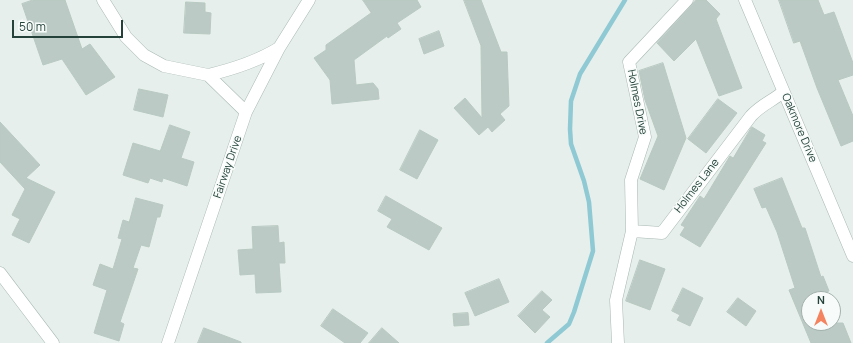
<!DOCTYPE html>
<html>
<head>
<meta charset="utf-8">
<style>
	body { margin:0 }
	#map { position:relative; width:853px; height:343px; overflow:hidden; background:#e6efeb; font-family:Manrope,sans-serif }
	canvas { display:block }
	.north { position:absolute; left:801px; top:291px; width:40px; height:40px; box-sizing:border-box; background:#f7fbf9; border:1px solid #a3b1ad; border-radius:50%; rotate:0deg; font-size:11px; font-weight:700; line-height:16px; text-align:center; color:#24423a }
	.north::after { content:''; display:block; margin:auto; width:14px; height:18px; background:#f4845f; clip-path:polygon(50% 0,100% 100%,50% 72%,0 100%) }
	.scale { position:absolute; left:12px; top:20px; width:111px; height:18px; box-sizing:border-box; border:2px solid #24423a; border-top:0; padding-left:5px; font-size:12px; line-height:14px; white-space:nowrap; color:#24423a; -webkit-text-stroke:3px #f7fbf9; paint-order:stroke }
</style>
</head>
<body>
<div id="map">
<canvas width="853" height="343"></canvas>
<div class="north">N</div>
<div class="scale">50 m</div>
</div>
<script>
const ctx = document.querySelector('canvas').getContext('2d');
ctx.lineJoin = 'round';
function stroke(path, color, width, dash) {
  ctx.strokeStyle = color;
  ctx.lineWidth = width;
  ctx.lineCap = dash ? 'butt' : 'round';
  ctx.setLineDash(dash || []);
  ctx.stroke(path);
}
function fill(path, color) {
  ctx.fillStyle = color;
  ctx.fill(path, 'evenodd');
}
function label(font, color, halo, rows, align = 'center') {
  ctx.font = font + ' Manrope,sans-serif';
  ctx.lineWidth = 3;
  ctx.setLineDash([]);
  ctx.textBaseline = 'middle';
  ctx.strokeStyle = halo;
  ctx.fillStyle = color;
  for (const [text, x, y, turn = 0] of rows) {
    ctx.save();
    ctx.translate(x, y);
    ctx.rotate((+turn || 0) * Math.PI / 180);
    ctx.textAlign = isNaN(turn) ? turn : align;
    if (halo) ctx.strokeText(text, 0, 0);
    ctx.fillText(text, 0, 0);
    ctx.restore();
  }
}
stroke(new Path2D(`
	M547,343L569,324L574,312L593,251L589,202L584,181L571,144L570,129L571,101L580,74L625,0`), '#8ec9d4', 4.5);
const building = new Path2D(`
	M33,0H65L82,49L90,44L115,77L86,95L62,59L43,65L22,4Z
	M363,0H417L421,7L397,23L401,29L388,38L387,36L354,60L356,85L373,83L378,89L379,99L332,104L330,80L314,58L326,50V45L371,13Z
	M464,0H481L501,52H507L509,106L500,114L505,120L492,132L488,127L479,135L454,108L465,98L482,118L481,46Z
	M696,0H706L720,14L716,19L742,88L719,96L696,39L674,61L657,43Z
	M779,0H818L824,15L834,12L853,63V75L838,80L853,116V141L841,146L817,88L800,41L794,43Z
	M186,2L205,3V12L211,13L210,34L184,33Z
	M439,31L444,46L424,54L419,39Z
	M663,63L686,138L664,190L640,179L658,136L645,100L639,71Z
	M139,89L168,95L163,117L134,110Z
	M718,99L737,113L706,153L688,139Z
	M0,122L40,165L26,178L55,192L29,243L12,235L20,219L12,215L25,189L0,162Z
	M170,125L190,132L181,158L194,162L187,186L163,178L162,182L150,178L148,183L123,175L133,143L160,151Z
	M752,127L765,135L762,141L766,143L700,247L680,235L685,227L681,225L700,196L704,199L730,156L733,158Z
	M420,130L438,140L417,179L400,170Z
	M782,178L802,228H805L821,277L823,276L829,291L821,294L823,299H809V323H843L851,343H811L789,290L795,288L777,232L766,207L762,208L754,189Z
	M386,196L442,228L429,250L387,227L392,219L378,211Z
	M136,198L163,205L160,217H157L149,247L141,245L133,268L138,269L120,322L124,324L119,341L94,333L107,290L93,285L100,264L113,269L122,239L118,238L123,220L129,222Z
	M278,226L279,243L284,242L285,263H279L281,292L256,293L255,274L240,275L238,250L253,249L252,227Z
	M640,260L665,269L650,310L626,301Z
	M499,279L509,302L475,316L465,293Z
	M683,288L703,298L690,326L677,320L680,315L672,311Z
	M542,291L552,300L542,310L550,317L535,333L518,316Z
	M738,298L756,311L746,326L727,312Z
	M333,309L368,333L360,343H345L321,326Z
	M468,313L469,325L454,326L453,314Z
	M204,328L241,342V343H198Z
	M382,328L399,343H369Z`);
fill(building, '#bbcac4');
stroke(building, '#b8c9c2', 1);
const minor = new Path2D(`
	M103,0L126,37L144,55L164,66L208,75L246,112
	M745,0L853,256
	M208,75C234,69 256,62 279,48
	M632,231L662,233L751,116C762,104 771,102 783,92
	M0,273L53,343
	M168,343L246,112L279,48L309,0
	M618,343L616,300L632,231L631,180L645,137L629,62L687,0`);
stroke(minor, '#a8b8b2', 13);
stroke(minor, '#fff', 12);
label('11px', '#24423a', '#f7fbf9', [
	["Holmes Drive",637,102,79],
	["Oakmore Drive",799,128,67],
	["Fairway Drive",228,167,-71],
	["Holmes Lane",697,186,-52]
]);
</script>
</body>
</html>
